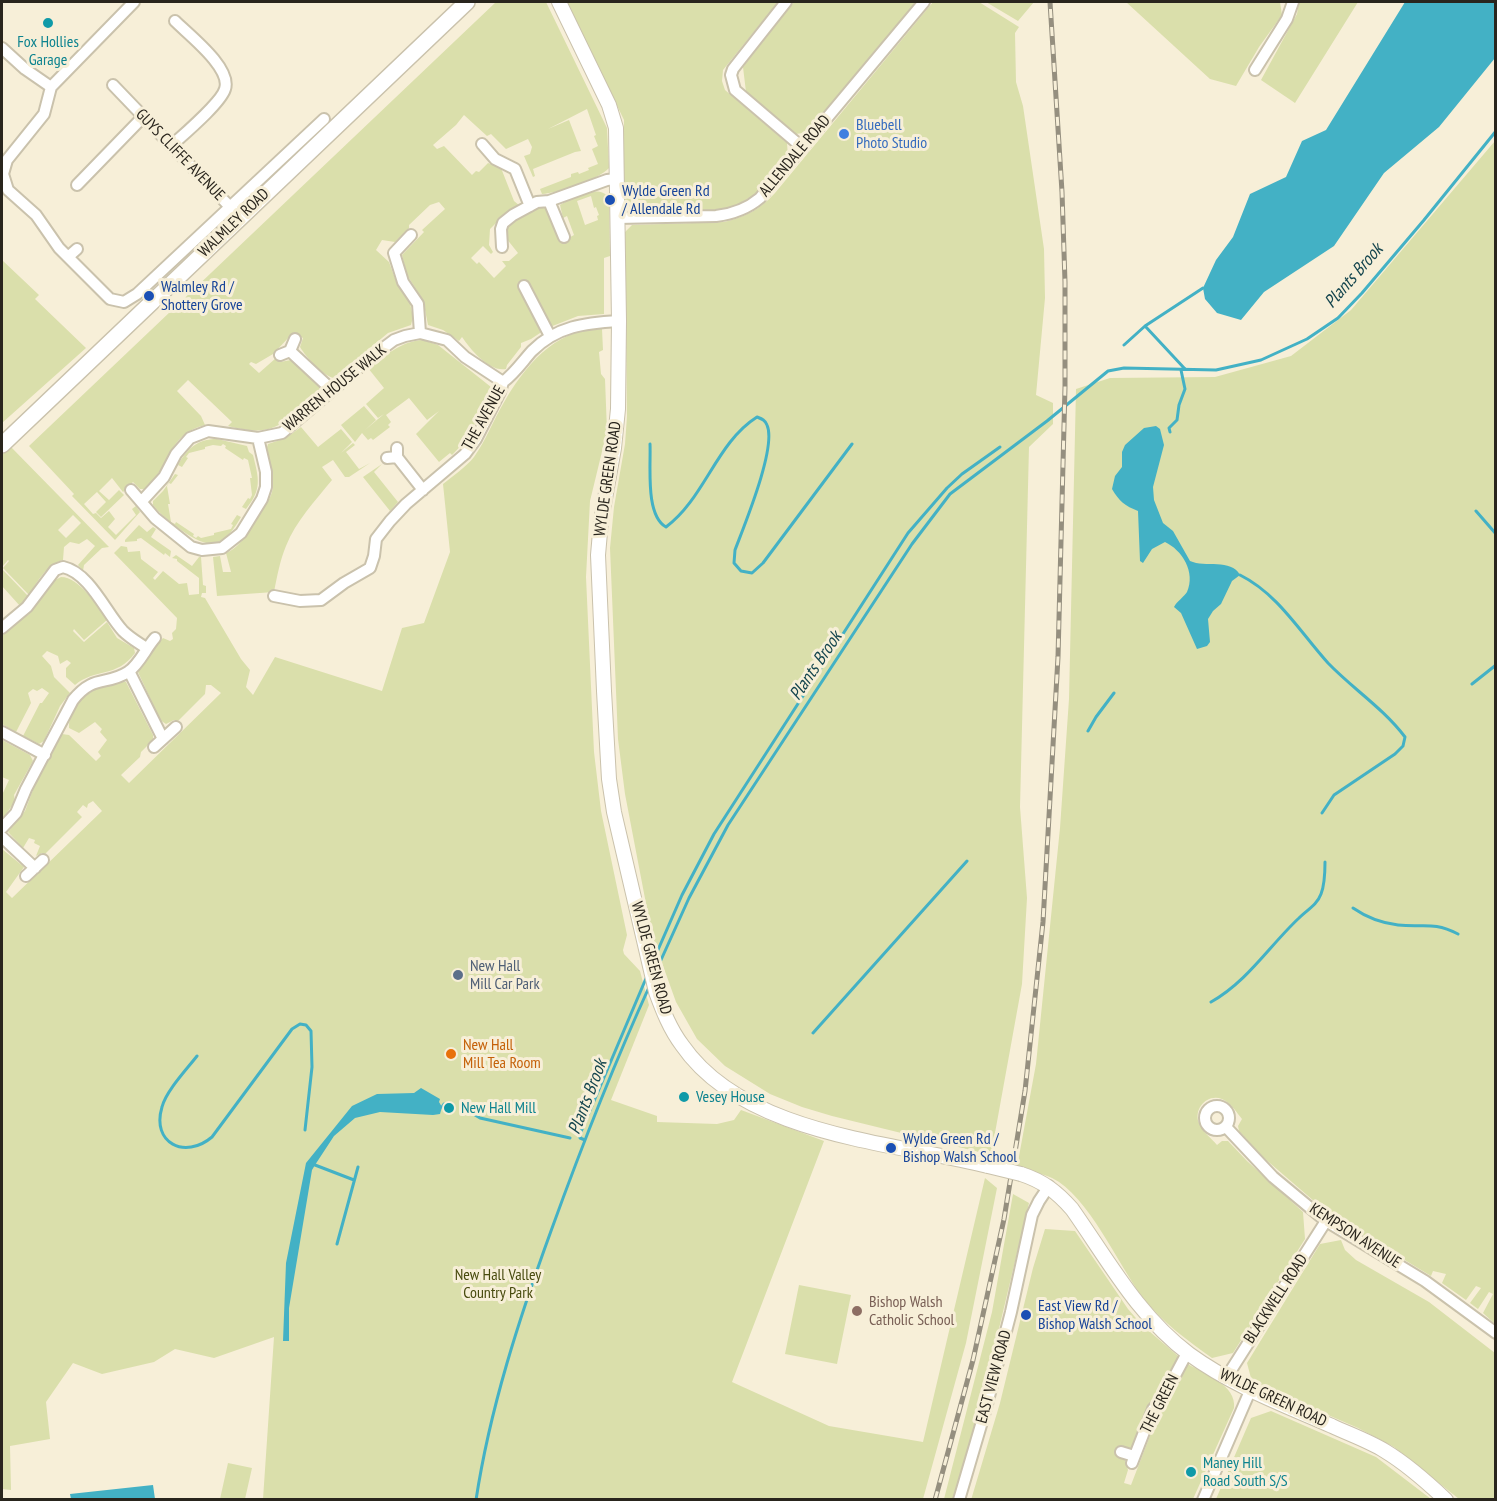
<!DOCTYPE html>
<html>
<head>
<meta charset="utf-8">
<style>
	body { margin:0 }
	#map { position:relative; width:1497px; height:1501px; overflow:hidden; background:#f7efd8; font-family:"PT Sans Narrow",sans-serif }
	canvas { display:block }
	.frame { position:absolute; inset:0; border:3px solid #29251d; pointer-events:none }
</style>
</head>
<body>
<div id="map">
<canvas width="1497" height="1501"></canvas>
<div class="frame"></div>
</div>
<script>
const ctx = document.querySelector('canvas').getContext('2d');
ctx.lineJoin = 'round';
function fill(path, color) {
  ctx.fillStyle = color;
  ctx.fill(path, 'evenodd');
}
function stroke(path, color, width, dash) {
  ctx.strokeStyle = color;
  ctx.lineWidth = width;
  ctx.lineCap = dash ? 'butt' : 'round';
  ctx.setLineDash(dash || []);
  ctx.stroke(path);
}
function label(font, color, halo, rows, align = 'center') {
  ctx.font = font + ' "PT Sans Narrow",sans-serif';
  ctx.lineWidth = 6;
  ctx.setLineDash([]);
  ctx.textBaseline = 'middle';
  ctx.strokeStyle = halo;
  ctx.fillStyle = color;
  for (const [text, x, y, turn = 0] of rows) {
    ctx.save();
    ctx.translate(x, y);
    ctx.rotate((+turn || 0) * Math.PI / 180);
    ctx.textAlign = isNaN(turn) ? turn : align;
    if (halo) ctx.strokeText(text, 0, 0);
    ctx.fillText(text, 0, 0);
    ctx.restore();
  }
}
fill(new Path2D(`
	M496,2H546L607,128L609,168C598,180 558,193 542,194L540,189L571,177V174L578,172L579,174L589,170L588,168L598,164L592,149L598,146L594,136L596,135L587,109L548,129L569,120L581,151L575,152L533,169L535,176L533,177L524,156L530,154L532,147L528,139L506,149L491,134L487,136L464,115L456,125L433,145L437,149L444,146L472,175L476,171L479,172L488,163L501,168L514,201L520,206L501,218L490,229L489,245L493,252L491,254L483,246L471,258L477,264L479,262L494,278L506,266L502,261H509L518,253L506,238L508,223L536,207L543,206L549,210L561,242L574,235L567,216L563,218L560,205C572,198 599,183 609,198L610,256L604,258V314L578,316L550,327L533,289L523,284L546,329L531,339L521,343V347L507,365L506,369C489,372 471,350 462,337L459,341L443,330L428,325L423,300L407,275L402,255L424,232L422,230L445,209L439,202L430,205L409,225V228L395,242L382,240L376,250L389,262L396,281L410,303L413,317L411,325L388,333L334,378C323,376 306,357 300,347L303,338L293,333L273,354L256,364L251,362L249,364L259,373L276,358L280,362L291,360L320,387L318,393C285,422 275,439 228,426L232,422L188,380L177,391L201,416L205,425C167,434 170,468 145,489H140L133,482L123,492L112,478L99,491L109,500L119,490L124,495L101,517L96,512L106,502L97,492L84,504L93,514L96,513L101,518L109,511L115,519L108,527L116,535L136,515L132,509L136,506L140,512L115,540L72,496L74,494L29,446ZM591,196L594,208L596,207L599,215L597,216L598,220L585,225L577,201Z
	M567,2H778L723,70L722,81L725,90L787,143L788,157L756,194L731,208L713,211L632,210L624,203V120Z
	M794,2H916L809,132L796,134L746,92L743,67Z
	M933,2H979L1019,27L1015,33L1016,82L1023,106L1044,249L1045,298L1036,395L1053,403V424L1029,447L1020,807L1027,898L1022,984L991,1155L832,1116L802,1107L770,1094L725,1066L697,1039L676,1002L652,935L625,794L618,739L610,548L614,507L625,444L627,416L625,232L632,225L724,222C746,217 760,209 775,193Z
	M986,2H1034L1018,21Z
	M1126,2H1280L1282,15L1259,47L1236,86L1210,79Z
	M1299,2H1358L1295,103L1261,80L1297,14Z
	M1495,141V1324L1483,1313L1493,1294L1489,1292L1478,1309L1470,1303L1481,1288L1476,1286L1466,1300L1442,1283L1446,1274L1433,1271L1431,1276L1329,1214L1264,1158L1239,1131L1238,1126L1242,1119C1237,1113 1231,1103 1222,1099C1208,1093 1193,1108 1199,1123C1202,1131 1211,1138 1217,1145L1222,1141H1228L1247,1161L1303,1212L1305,1239L1233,1353L1212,1358C1188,1341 1162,1322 1143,1298C1119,1266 1088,1195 1052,1178C1041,1173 1028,1171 1017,1167L1036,1064L1060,828L1069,699L1076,389L1110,378L1215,377L1291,356L1351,310Z
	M2,260L39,295L35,299L86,348L2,423Z
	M602,329L603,350L599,352L601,374L605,379L607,431L590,501L586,577L594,752L601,811L627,935L623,950L624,954L640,971L649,1005L611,1100L657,1116V1122L717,1124L734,1120L741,1110L824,1141L732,1382L829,1426L923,1442L985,1178L997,1188L966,1343L923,1499H263L274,1337L214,1358L175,1349L154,1362L102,1374L73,1363L46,1402L50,1439L10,1446L11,1490L2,1489V849L24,867L6,892L12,898L102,811L93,801L88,804L87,808L83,805L77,812L82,817L44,855L42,853L36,856L40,846L34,843L35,840L29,838L23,848L8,832L25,811L34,787L62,734L69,735L96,761L101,756L98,752L107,740L100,732L102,729L95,722L79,733L69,728C68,701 102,680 126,682L153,735V740L141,752L140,757L121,775L129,783L221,693L211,685H206L205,694L177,722L174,720L166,724L160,720L138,672L154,648L163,638L170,641L173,639L172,633L176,629L177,618L114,553L121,546L127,547L128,552L140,551L141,559L158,572L153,578L155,580L163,571L179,584L187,583L189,595L199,594V578L177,561V559L172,558L176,555L192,566L199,557H201L203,585L206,586V593H202L201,597L205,598L241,659L250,670L246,687L253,695L275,657L382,691L402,628L424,623L450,552L443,484C453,476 466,467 474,457C486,440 493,421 503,404C524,367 555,328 602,329Z
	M423,340L438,345L491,387L469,437L454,453L452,455L450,453L439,462L416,434L439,411L427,420L409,398L386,415L391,422L388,425L390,427L373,440L371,438L368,440L362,433L355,442L341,425L364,406L376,420L365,430L384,414L378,418L366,404L384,388L368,368C385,356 401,341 423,340Z
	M301,427L318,447L341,429L352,442L341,453L353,443L355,445L346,452L359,469L370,463L349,477H345L333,460L322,467L332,480C315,501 296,521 286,546C280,560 277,577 274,592L217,596L213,557L220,556L223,572H231L226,553C244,545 248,529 259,514C265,505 273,497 273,485C273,472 267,460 267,447L268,444L286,438Z
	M217,439L247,446L249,452L253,455C259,479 262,489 246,509L242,507L248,498L250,499L252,495L250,478H252L248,460L244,458L243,460L225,448L226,446L223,444L221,446L213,445L205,447V449L189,453L186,457L188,458L182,467L178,465C187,449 197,439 217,439Z
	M10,446L109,547L102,548L84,565L83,571L78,565L95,546L87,539L79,544L70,542L64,547L63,560C46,565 38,581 29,595L3,568L9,561L8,560L2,567V455ZM73,515L81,523L66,538L58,530Z
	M382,464L374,472L398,502L390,511L363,477Z
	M175,474L178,475L171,484L169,483L167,486L170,504H168L171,522L175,524L176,522L194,534L193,536L196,538L198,536L201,538L214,535V533L231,529L233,525L231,524L237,515L241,517C221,552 207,549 177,527C168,520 160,514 153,505V501L163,491Z
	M139,525L147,532L153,527L156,529L151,537L171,551L170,557L165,553L164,555L141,538L137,539V541L125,542V540Z
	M2,569L28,596L20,606L2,586Z
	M61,577C79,577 98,606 107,620L84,640L74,629L73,631L84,642L107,622L117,638L134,648L135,653C117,678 95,668 75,685L66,677V668L71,663L67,660L60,664L58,656L47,651L42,656L51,666L54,677L70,693L60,706L44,741L39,744L23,736L40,703H42L49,693L42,688L37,691L33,689L28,693L31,703L16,732L2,724V636L21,618L28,615L55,580Z
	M2,740L30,755L33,761L14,795L15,801L2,820V795L9,780L2,777Z
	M1013,1194L1029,1203L979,1412L953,1499H944L992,1312Z
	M1045,1229L1075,1231L1128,1309L1142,1325L1178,1356L1167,1382L1133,1447L1126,1449L1124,1457L1128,1470L1124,1483L1131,1485L1153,1428L1188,1364C1204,1374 1237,1385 1234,1408L1193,1499L971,1500L1000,1403L1033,1268Z
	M1341,1240L1345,1250L1356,1260L1429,1302L1495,1353V1499H1459L1394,1447L1358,1428L1252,1382L1247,1363L1320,1244Z
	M799,1285L851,1295L837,1364L785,1354Z
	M1271,1411L1376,1457L1431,1499H1216L1251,1418Z
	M228,1463L252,1468L245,1499H220Z`), '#dadfab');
fill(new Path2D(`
	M1405,2H1495V58L1439,127L1384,173L1334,246L1264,292L1241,320L1217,313L1205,299L1203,288L1216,260L1233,237L1250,194L1286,177L1302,141L1326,130Z
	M1156,426L1160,429L1164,445L1153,487L1154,500L1163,523L1173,531L1190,561C1205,568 1231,558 1240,575L1232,581L1221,604L1213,611L1208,619L1210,642L1207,646L1197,649L1181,613L1174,607C1177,601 1184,597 1187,592C1196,572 1182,550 1165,542L1152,549L1143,563L1140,561L1138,511C1125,506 1119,501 1112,489L1115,476L1122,467V452L1125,445L1144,428Z
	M421,1088L440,1099L439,1102L442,1107L440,1114L433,1115L380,1112L355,1118L334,1136L315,1165L312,1170L289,1308V1341H283L286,1263L306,1163L352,1106L377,1094L414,1093Z
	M153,1485L155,1499H71L70,1494Z`), '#43b1c5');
stroke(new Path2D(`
	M1145,326L1185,369
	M1124,345L1145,326L1203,288
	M1170,432L1169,428L1177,420L1179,405L1185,389L1181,370
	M650,444C651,466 645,515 666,527C705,498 716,443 757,417C762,419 765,420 767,425C777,447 744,526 735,550L734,563L741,571L752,573L763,563L852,444
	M1476,511L1496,534
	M1240,575C1278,594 1300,632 1328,663C1353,689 1383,708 1405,737L1403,746L1395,754L1334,795L1322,813
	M1472,684L1496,665
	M1088,731L1096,717L1114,693
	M1353,908C1366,917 1381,923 1398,925C1424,928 1432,921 1458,934
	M654,959L682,895L714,834L908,533L947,488L962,474L1000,447
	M656,971L689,898L728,825L912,544L950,494L1047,421L1108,371L1124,368L1216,370L1261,360L1307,339L1338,318L1362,293L1424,220L1496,131
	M1211,1002C1247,982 1270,945 1299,918C1307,910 1317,905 1321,894C1325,884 1325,872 1325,862
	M813,1033L967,861
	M197,1056C187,1069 166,1091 162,1107C151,1143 185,1160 212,1137L292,1029L300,1024L306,1025L311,1031L312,1067L305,1130
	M442,1107L444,1104
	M475,1115L480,1118L570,1138
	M585,1140L580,1138V1134L647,976
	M315,1165L354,1180
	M337,1244L358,1167
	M476,1500C490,1408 519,1319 551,1231C581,1148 613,1066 650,985`), '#43b1c5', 3);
const minor = new Path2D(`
	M786,2L733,69L731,75L735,90L803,148
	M2,48L25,69L51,87
	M1255,70L1287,19L1293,2
	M113,85L234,211
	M51,87L44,114L7,160L3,174L8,190L36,215L59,248L110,299L124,302L137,294L324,119
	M51,87L134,2
	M482,144L495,159L515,169L530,206
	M171,146C183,135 221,103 225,89C232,68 189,35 175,21
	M77,185L143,117
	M549,201L564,237
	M617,218L716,216C733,214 747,209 760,198L924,2
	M411,235L394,253L403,282L418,304L420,333
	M502,247L501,229L503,223L513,215L537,202L549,201L607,180L616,179
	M68,257L77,249
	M524,286L550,336
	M290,351L332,390
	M280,355L290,351L295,339
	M397,457L423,490
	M387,458L397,457V448
	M131,490L155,518L191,547L202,550L222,548L241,533L262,499L266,487V472L258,438
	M142,501L164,477L176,454L190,438L208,431L258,438L282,433L374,355L394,340L405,336L420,333L447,340L465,357L503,382
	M274,596L300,601L321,600L344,583L370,568L374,556L376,539L390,521L406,504L465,454L476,439L500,392L503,382C515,373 522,362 532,351C557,326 585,323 619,321
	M2,628L27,607L55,570L63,567C90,573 106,613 123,631C130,638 139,643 146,648
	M129,671L163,739
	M2,732L45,755
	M154,747L176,727
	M2,828L16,813L26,789L73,700C94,674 106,686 128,672C139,665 146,648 155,638
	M2,837L35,868
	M26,876L43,860
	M1205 1118a12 12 0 1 1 24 0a12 12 0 1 1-24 0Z
	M1226,1127L1273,1177L1326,1221L1425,1281L1496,1333
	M1226,1378L1326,1221
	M1121,1452L1134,1456
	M1132,1463L1153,1409L1163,1398L1187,1353
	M959,1500L986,1408L1011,1312L1032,1215L1039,1201L1049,1186
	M1203,1500L1250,1391`);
const tertiary = new Path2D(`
	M559,2L609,105L616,128L619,321L618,409L614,448L601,521L598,555L604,691L609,779L614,812L656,992C663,1011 670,1029 682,1045C744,1135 891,1142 988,1166
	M1021,1174C1043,1181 1057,1192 1072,1209C1108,1260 1138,1316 1189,1354C1233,1386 1282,1404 1332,1426C1349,1434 1369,1441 1385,1451C1408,1465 1427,1482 1446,1500`);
const secondary = new Path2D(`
	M2,445L467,2`);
stroke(minor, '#cac2ac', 14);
stroke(tertiary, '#cac2ac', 16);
stroke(secondary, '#cac2ac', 18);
stroke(minor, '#fff', 10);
stroke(tertiary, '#fff', 14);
stroke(secondary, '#fff', 15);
const rail = new Path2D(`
	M935,1500L973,1360L1004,1219L1025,1091L1043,922L1058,657L1065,387V282L1062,192L1050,2`);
stroke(rail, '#958f7f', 5);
stroke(rail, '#f7efd8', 3, [9]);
const tertiaryBridge = new Path2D(`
	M988,1166L1021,1174`);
stroke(tertiaryBridge, '#cac2ac', 16, []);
stroke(tertiaryBridge, '#fff', 14);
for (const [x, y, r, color] of [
	[48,23,6,"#0f9aa8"],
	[844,134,6,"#3f7fe0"],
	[610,200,6,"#1a4fb4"],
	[149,296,6,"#1a4fb4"],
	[458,975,6,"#5c6f8a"],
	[451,1054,6,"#e8710a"],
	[684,1097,6,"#0f9aa8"],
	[449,1108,6,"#0f9aa8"],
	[891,1148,6,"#1a4fb4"],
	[857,1311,6,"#8d6e63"],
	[1026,1315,6,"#1a4fb4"],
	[1191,1472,6,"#0f9aa8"]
]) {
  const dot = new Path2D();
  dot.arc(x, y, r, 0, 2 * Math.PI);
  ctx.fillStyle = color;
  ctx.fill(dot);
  stroke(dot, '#f7efd8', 2);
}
label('16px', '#0d838f', '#f7efd8', [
	["Fox Hollies",48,42,"center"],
	["Garage",48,60,"center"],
	["Vesey House",696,1097],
	["New Hall Mill",461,1108],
	["Maney Hill",1203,1463],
	["Road South S/S",1203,1481]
], 'left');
label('16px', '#366cbe', '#f7efd8', [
	["Bluebell",856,125],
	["Photo Studio",856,143]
], 'left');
label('16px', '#29251d', '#f7efd8', [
	["GUYS CLIFFE AVENUE",180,155,46],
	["ALLENDALE ROAD",795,156,-50],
	["WALMLEY ROAD",234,223,-44],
	["WARREN HOUSE WALK",335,388,-39],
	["THE AVENUE",484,418,-61],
	["WYLDE GREEN ROAD",608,479,-82],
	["WYLDE GREEN ROAD",651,958,75],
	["KEMPSON AVENUE",1355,1236,33],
	["BLACKWELL ROAD",1276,1299,-57],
	["EAST VIEW ROAD",994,1377,-75],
	["WYLDE GREEN ROAD",1273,1398,25],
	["THE GREEN",1160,1404,-63]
]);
label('16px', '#164399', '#f7efd8', [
	["Wylde Green Rd",622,191],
	["/ Allendale Rd",622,209],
	["Walmley Rd /",161,287],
	["Shottery Grove",161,305],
	["Wylde Green Rd /",903,1139],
	["Bishop Walsh School",903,1157],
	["East View Rd /",1038,1306],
	["Bishop Walsh School",1038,1324]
], 'left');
label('16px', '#4e5e75', '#f7efd8', [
	["New Hall",470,966],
	["Mill Car Park",470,984]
], 'left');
label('16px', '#c56008', '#f7efd8', [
	["New Hall",463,1045],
	["Mill Tea Room",463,1063]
], 'left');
label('16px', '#484b0e', '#f7efd8', [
	["New Hall Valley",498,1275],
	["Country Park",498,1293]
]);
label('16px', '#785e54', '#f7efd8', [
	["Bishop Walsh",869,1302],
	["Catholic School",869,1320]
], 'left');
label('italic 18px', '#14454e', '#f7efd8', [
	["Plants Brook",1354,276,-49],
	["Plants Brook",816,666,-56],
	["Plants Brook",588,1097,-69]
]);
</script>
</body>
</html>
